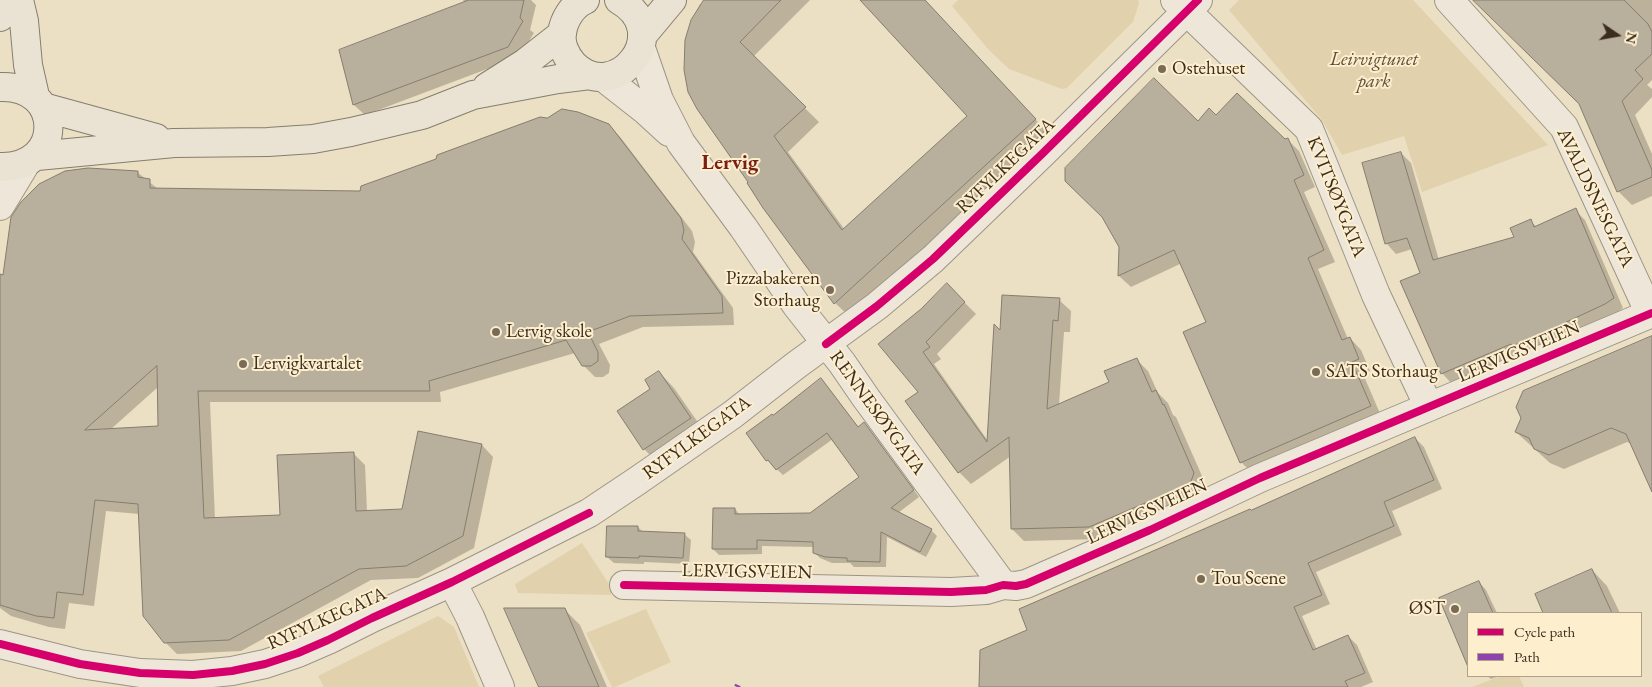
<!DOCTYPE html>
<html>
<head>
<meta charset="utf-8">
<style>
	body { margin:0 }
	#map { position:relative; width:1652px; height:687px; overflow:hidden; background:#ebdfc4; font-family:"EB Garamond",serif }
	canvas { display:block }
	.legend { position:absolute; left:1467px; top:612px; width:175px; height:65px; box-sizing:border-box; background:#fdeece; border:1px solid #afa188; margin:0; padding:6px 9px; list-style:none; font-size:15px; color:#3b2d1e }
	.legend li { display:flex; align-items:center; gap:10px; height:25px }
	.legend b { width:25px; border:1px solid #afa188 }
	.north { position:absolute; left:1592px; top:10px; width:50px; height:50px; -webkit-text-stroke:4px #fdeece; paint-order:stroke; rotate:102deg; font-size:14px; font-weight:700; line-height:20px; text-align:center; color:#3b2d1e }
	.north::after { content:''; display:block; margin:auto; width:18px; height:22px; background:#3b2d1e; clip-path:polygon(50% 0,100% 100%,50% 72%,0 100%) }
</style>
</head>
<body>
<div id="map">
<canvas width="1652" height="687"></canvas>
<ul class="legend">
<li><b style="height:6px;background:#d6006c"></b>Cycle path</li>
<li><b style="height:6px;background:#8e44ad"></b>Path</li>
</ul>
<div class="north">N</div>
</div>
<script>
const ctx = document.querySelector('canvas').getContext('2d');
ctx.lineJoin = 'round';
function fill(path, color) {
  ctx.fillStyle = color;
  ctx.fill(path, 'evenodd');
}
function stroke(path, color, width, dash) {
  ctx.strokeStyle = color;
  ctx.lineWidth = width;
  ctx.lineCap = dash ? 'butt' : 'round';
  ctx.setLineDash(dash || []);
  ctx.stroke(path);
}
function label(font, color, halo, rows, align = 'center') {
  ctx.font = font + ' "EB Garamond",serif';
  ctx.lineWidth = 4;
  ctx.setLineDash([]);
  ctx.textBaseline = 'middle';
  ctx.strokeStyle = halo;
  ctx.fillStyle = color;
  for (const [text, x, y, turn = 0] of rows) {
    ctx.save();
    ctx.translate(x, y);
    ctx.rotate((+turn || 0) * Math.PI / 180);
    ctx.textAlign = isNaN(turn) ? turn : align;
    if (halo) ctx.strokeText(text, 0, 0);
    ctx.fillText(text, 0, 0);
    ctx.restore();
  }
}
fill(new Path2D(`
	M958,0H1138L1139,3L1133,22L1067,88L1062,89L1009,69L988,49L952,6Z
	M1239,0H1413L1548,145L1422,192L1404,136L1342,155L1322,120L1229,10Z
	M582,543L611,587V595L518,593L515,584Z
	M646,609L671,662L615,687H612L586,633Z
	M438,616L454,627L479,687H324L318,676Z
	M1501,676H1519L1524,687H1472Z`), '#e2d1ad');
fill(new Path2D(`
	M463,0H531L536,5L530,30L534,33L519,57L365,115L354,105L340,51L465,3Z
	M712,0H810L753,57L819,122L788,152L845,230L969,116L861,0H924L1050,135L850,317L835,303L692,21L700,4L704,8Z
	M1481,0H1652V80L1647,85L1652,89V97L1635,115L1652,154V196L1632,205L1618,191L1581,104Z
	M1216,117L1284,141L1287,139L1299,151L1315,187L1304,192L1335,262L1318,269L1348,339L1350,338L1361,350L1370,371L1363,374L1382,418L1253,474L1241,462L1208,323L1182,263L1131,287L1119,276L1120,247L1198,122Z
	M609,125L621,138L692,231L695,242L693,252L733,308L734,325L643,327L599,344L610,365L609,373L603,377H595L583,365L575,353L440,392L441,402H210L215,519L281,516L353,453L365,465L367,512L403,510L482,445L493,457L474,548L418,578L371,580L241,651L177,654L165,642L139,514L106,511L94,606L69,603L65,629L49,627L11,616L0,608V275L4,276L137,172L158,189L360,192ZM158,387L159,427L110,430Z
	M1401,153L1411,163L1439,260L1516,238L1530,221L1537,227L1575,210L1585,220L1623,308L1615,314L1523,355L1451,383L1442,373L1422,274L1412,249L1396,254L1387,244L1364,164Z
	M947,285L976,314L937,354L941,359L934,364L988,441L1001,333L1059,300L1071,311L1070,332H1064L1059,405L1110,383L1137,360L1148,371L1158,393L1168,403L1173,415L1176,417L1206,485L1202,495L1101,539L1024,541L1012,529L1011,456L971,484L959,472L907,401L919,392L922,310Z
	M1652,341V489L1632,444L1627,442L1564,469L1550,463L1516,432Z
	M659,372L674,388L706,434L660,465L644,449L652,389Z
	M827,386L859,428L864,424L870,430L919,497L898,513L931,530L937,536L926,557L887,537L886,567H854L850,563H832L820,558L814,552V547L762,546V554L719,555L713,549L735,509L740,515H810L860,478L833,439L783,475L767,460L773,416Z
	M1415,438L1424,447L1442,489L1392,511L1402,535L1316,572L1330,604L1302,616L1317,650L1348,636L1357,645L1373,682L1361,687H980L1029,631L1250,511Z
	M638,527L643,532L684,534L691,540L689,564L644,562V564L614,563L607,557Z
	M1592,570L1607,586L1620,613H1544L1536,595Z
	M1479,582L1486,590L1497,613H1468V640L1464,642L1456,634Z
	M564,609L580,625L607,687H540Z
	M1487,676H1499L1491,679Z`), '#0003');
const building = new Path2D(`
	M469,0H524L520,18L523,21L508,47L353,105L339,50Z
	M704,0H781L740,42L806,107L774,136L842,230L967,116L860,0H925L1036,119L834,304L763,208L747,183L748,182L697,109L688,92L684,70L685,40L691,20Z
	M1473,0H1624L1648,24L1652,32V54L1635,70L1643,79L1622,101L1652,170V177L1617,192L1579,104Z
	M1154,78L1198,121L1209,108L1216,115L1237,93L1285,139L1288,138L1304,175L1294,180L1324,250L1308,258L1342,340L1350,337L1359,359L1352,362L1371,406L1240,463L1183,332L1206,322L1174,250L1118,276L1119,247L1102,217L1065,181V168Z
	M562,109L578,112L609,124L681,218L684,230L682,239L722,296L723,313L630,316L588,332L598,352V361L591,366H582L566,340L429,381L430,391H198L204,518L280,515L277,455L354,452L356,511L402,509L418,431L482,444L463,536L406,566L359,569L229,640L164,643L143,616L138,504L95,500L83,595L57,592L54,618L36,616L0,605V274L3,275L11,217L21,202L39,184L65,171L88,168L138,171V177L150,179V188L360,191L361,186L436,159L437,155L540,117L547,118ZM157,366L158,426L85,430Z
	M1401,152L1433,260L1514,237L1510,228L1531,219L1534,227L1576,208L1614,298L1605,304L1543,333L1512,346L1511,344L1441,374L1400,281L1420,273L1407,238L1385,244L1362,163Z
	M947,283L965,302L926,342L930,347L923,352L987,442L994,324L1000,330L1002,295L1060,298L1058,321L1053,320L1047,409L1109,382L1104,371L1137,358L1152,392L1156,390L1163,405L1164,404L1194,473L1190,484L1089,527L1011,529L1009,437L958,473L905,401L918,392L878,344L921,309Z
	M1652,336V492L1626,434L1611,428L1549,455L1534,449L1529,438L1515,432L1521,418L1516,407L1523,391Z
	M659,371L691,418L643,450L617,411L650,389L645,380Z
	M821,378L858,427L864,422L914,490L891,508L932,529L920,552L881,532L880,562L847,561V558L825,557L813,553V542L757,540V549H712L713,508H735V514L810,513L859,477L827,433L776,470L768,460L766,461L746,433L772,414L773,415Z
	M1415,437L1434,480L1384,502L1394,526L1308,563L1322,595L1294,607L1313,650L1348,635L1365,673L1345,681L1348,687H979L980,650L1027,630L1019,609L1250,509L1251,510Z
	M607,526H638V531L685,533L683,558L639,556V558L606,557Z
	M1592,569L1612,613H1543L1535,594Z
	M1479,581L1493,613H1468V667L1439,598Z
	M504,608H565L599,687H539Z`);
fill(building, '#b8af9c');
stroke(building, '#857d6e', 1);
const minor = new Path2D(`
	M1175,0L1309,129L1376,295L1429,407
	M1449,0L1564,127L1650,314
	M641,48L659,100L681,143L743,227L797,306L842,363L866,398L1003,585
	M603,77L645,110L669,132
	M0,206L26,163
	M452,582L470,617L500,687
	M624,585L951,592L986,590L1003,585L1016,586L1026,584L1150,530L1260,478L1652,313
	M0,644L80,664L140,673L193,675L232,671L265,664L298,653L328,640L372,618L452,582L589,513L637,481L732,415L795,366L877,306L933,259L1043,153L1198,0`);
const major = new Path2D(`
	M19,0L24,21L28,65L35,96
	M585,0C573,5 564,19 562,33C560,44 566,56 573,64C615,107 676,32 619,0
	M0,17L4,0
	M642,36L672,0
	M0,87C64,84 65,169 0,167
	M487,87L525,63L562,34
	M43,107L156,138
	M37,156L174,143L268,142L313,139L351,132L422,115L473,95L558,79L590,75`);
stroke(minor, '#9d9584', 30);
stroke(major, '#857d6e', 30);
stroke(minor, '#eee7d9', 28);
stroke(major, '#eae3d3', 28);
stroke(new Path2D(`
	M737,687L738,685`), '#8e44ad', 6, [12, 6]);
stroke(new Path2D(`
	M826,344L877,306L933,259L1043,153L1198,0
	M624,585L951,592L986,590L1003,585L1016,586L1026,584L1150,530L1260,478L1652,313
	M0,644L80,664L140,673L193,675L232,671L265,664L298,653L328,640L372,618L452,582L589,513`), '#d6006c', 8);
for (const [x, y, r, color] of [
	[1162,69,5,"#796b58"],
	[830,290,5,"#796b58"],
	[496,332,5,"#796b58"],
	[243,364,5,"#796b58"],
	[1316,372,5,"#796b58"],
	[1201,579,5,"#796b58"],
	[1455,609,5,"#796b58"]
]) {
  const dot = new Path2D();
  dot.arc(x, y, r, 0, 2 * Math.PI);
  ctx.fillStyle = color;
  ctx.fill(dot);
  stroke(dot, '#fdeece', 2);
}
label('italic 19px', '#5b4c37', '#fdeece', [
	["Leirvigtunet",1374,60],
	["park",1374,82]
]);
label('19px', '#3b2d1e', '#fdeece', [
	["Ostehuset",1172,69],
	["Pizzabakeren",820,279,"right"],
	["Storhaug",820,301,"right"],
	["Lervig skole",506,332],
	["Lervigkvartalet",253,364],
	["SATS Storhaug",1326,372],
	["Tou Scene",1211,579],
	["ØST",1445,609,"right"]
], 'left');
label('19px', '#3b2d1e', '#fdeece', [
	["RYFYLKEGATA",1006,166,-44],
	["KVITSØYGATA",1336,197,68],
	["AVALDSNESGATA",1595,198,64],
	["LERVIGSVEIEN",1519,352,-23],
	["RENNESØYGATA",877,413,54],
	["RYFYLKEGATA",697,438,-36],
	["LERVIGSVEIEN",1147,512,-25],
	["LERVIGSVEIEN",747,572,1],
	["RYFYLKEGATA",327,619,-24]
]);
label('bold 21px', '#7a1f14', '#fdeece', [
	["Lervig",730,163]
]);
</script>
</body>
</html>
